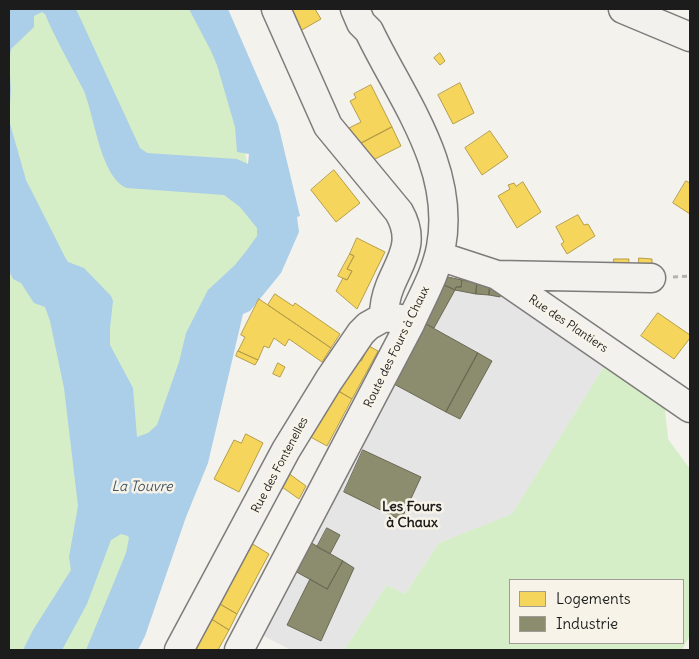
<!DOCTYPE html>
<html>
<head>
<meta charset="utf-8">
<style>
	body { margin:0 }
	#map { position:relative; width:699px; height:659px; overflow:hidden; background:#f4f2ec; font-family:Delius,sans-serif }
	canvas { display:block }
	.frame { position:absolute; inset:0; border:10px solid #1c1c1c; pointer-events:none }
	.legend { position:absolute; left:509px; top:579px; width:175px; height:65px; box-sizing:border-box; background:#f7f3e8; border:1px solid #9f9d96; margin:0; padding:6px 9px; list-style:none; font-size:15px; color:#1c1c1c }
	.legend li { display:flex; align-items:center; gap:10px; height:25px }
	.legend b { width:25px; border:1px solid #9f9d96 }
</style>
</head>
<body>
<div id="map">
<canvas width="699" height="659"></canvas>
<div class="frame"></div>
<ul class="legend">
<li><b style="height:14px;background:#f6d55c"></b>Logements</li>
<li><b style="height:14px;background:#8c8c6e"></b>Industrie</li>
</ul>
</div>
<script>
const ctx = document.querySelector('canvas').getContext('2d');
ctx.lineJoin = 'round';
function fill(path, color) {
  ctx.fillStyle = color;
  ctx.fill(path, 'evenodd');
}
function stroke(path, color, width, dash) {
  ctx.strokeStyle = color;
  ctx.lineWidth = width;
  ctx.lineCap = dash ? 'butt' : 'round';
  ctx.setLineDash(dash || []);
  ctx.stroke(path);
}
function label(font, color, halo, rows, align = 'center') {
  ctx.font = font + ' Delius,sans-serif';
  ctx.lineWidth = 5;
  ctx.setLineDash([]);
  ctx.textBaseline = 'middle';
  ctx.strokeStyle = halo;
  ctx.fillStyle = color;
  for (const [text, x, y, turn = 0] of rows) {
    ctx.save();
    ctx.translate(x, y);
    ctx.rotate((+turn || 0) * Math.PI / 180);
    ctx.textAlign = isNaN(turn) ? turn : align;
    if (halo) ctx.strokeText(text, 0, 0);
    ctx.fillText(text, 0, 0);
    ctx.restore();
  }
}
fill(new Path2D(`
	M444,276L532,305L608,360L512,515L439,543L405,594L387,585L344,650H291L260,634Z`), '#e6e5e6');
fill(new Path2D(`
	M9,9H200L209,23L267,234L104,650H9Z
	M608,360L664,400L668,439L690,469V635L682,650H344L387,585L405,594L439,543L512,514ZM510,580H683V643H510Z`), '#d5eec7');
fill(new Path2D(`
	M9,9H76L140,148L147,153L237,159L248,164L249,154L237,152L235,127L217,65L211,51L189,9H228L278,124L300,216L297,217L299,232L281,273L250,311L243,314L208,463L186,517L145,636L138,650H86L126,553L129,538L128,536L121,534L111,540L87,604L62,650H23L33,630L71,570L69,557L78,506L64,388L50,321L45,307L34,303L21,283L13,279L9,271V62L11,89L9,120L26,180L66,259L68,262L84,268L111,296L113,301L110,328V345L133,388L137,437L148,433L157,425L179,362L186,333L208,290L235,265L247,250L257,236V228L240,207L224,195L127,188C100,178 94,112 83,89C70,64 56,40 45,14L42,12L34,16V27L11,49L9,60Z`), '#abcee9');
const homes = new Path2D(`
	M288,9H315L321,19L300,31Z
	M440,53L445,61L440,65L434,58Z
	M460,83L474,113L453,124L438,95Z
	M371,85L392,127L354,147L345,130L361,122L350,101L356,98L354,94Z
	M392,127L401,146L363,165L354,147Z
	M490,131L508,157L482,175L465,148Z
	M334,170L360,203L336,222L311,190Z
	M686,181L690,183V214L673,203Z
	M523,182L541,212L517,228L498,196L510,189L508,185L514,183L516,186Z
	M578,215L584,225L588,224L595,236L567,254L561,244L564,242L556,227Z
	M357,238L385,252L357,309L336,291L343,278L347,280L352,271L347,269L354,256L350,254Z
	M350,254L354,256L347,269L352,271L347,280L338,276Z
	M639,258L652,259V269H639Z
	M614,259H629L628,269H614Z
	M275,294L293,306L295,303L340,334L331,348L268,305Z
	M259,299L331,348L322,362L289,339L285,346L274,338L269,348L264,346L258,360L238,351L245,337L241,335Z
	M658,313L690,335V338L674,359L641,336Z
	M369,346L378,351L352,399L337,390L355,358L361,361Z
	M238,351L258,360L255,365L236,356Z
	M278,363L285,367L280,377L273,374Z
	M331,387L352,399L327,446L305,434Z
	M246,434L263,443L239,492L214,479L234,440L241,443Z
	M284,470L306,486L299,499L282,487L280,490Z
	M246,540L269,554L237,614L213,600Z
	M213,600L237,614L229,630L205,615Z
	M205,615L229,630L218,650H186Z`);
fill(homes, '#f6d55c');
stroke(homes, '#b59e49', 1);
const industry = new Path2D(`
	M448,277L462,280L461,287H456L455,290L444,285Z
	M462,280L477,283L476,294L455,290L456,287H461Z
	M477,283L490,285L489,295L476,294Z
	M444,285L455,290L434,328L424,323Z
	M490,285L502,287L500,297L489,295Z
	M424,323L478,353L446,412L392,383Z
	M478,353L492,361L460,419L446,412Z
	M363,450L421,477L401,520L344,492Z
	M327,528L340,535L330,554L317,547Z
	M308,541L343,561L327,589L293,570Z
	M343,561L354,568L321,641L287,625L310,579L327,589Z`);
fill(industry, '#8c8c6e');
stroke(industry, '#6a6a55', 1);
const minor = new Path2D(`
	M276,9L328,126L399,212C416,242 401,259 390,286C386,296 384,306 384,317
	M623,9L690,37
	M439,256L497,275L690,408
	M497,275L651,278
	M179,650L286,450L329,380L361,333L368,326L384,317L400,319L410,324
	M239,650L410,324C421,299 436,274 441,247C456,167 401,98 369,31L361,23L355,9`);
stroke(minor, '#7d7c7a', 31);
stroke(new Path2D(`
	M673,277L690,276`), '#b4b3b0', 3, [5, 4]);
stroke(minor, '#f2f1ed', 28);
label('12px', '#1c1c1c', '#f7f3e8', [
	["Rue des Plantiers",568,324,34],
	["Route des Fours à Chaux",397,347,-64],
	["Rue des Fontenelles",280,465,-62]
]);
label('italic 14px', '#435563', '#f7f3e8', [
	["La Touvre",142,487]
]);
label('bold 14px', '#1c1c1c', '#f7f3e8', [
	["Les Fours",412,507],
	["à Chaux",412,523]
]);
</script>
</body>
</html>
